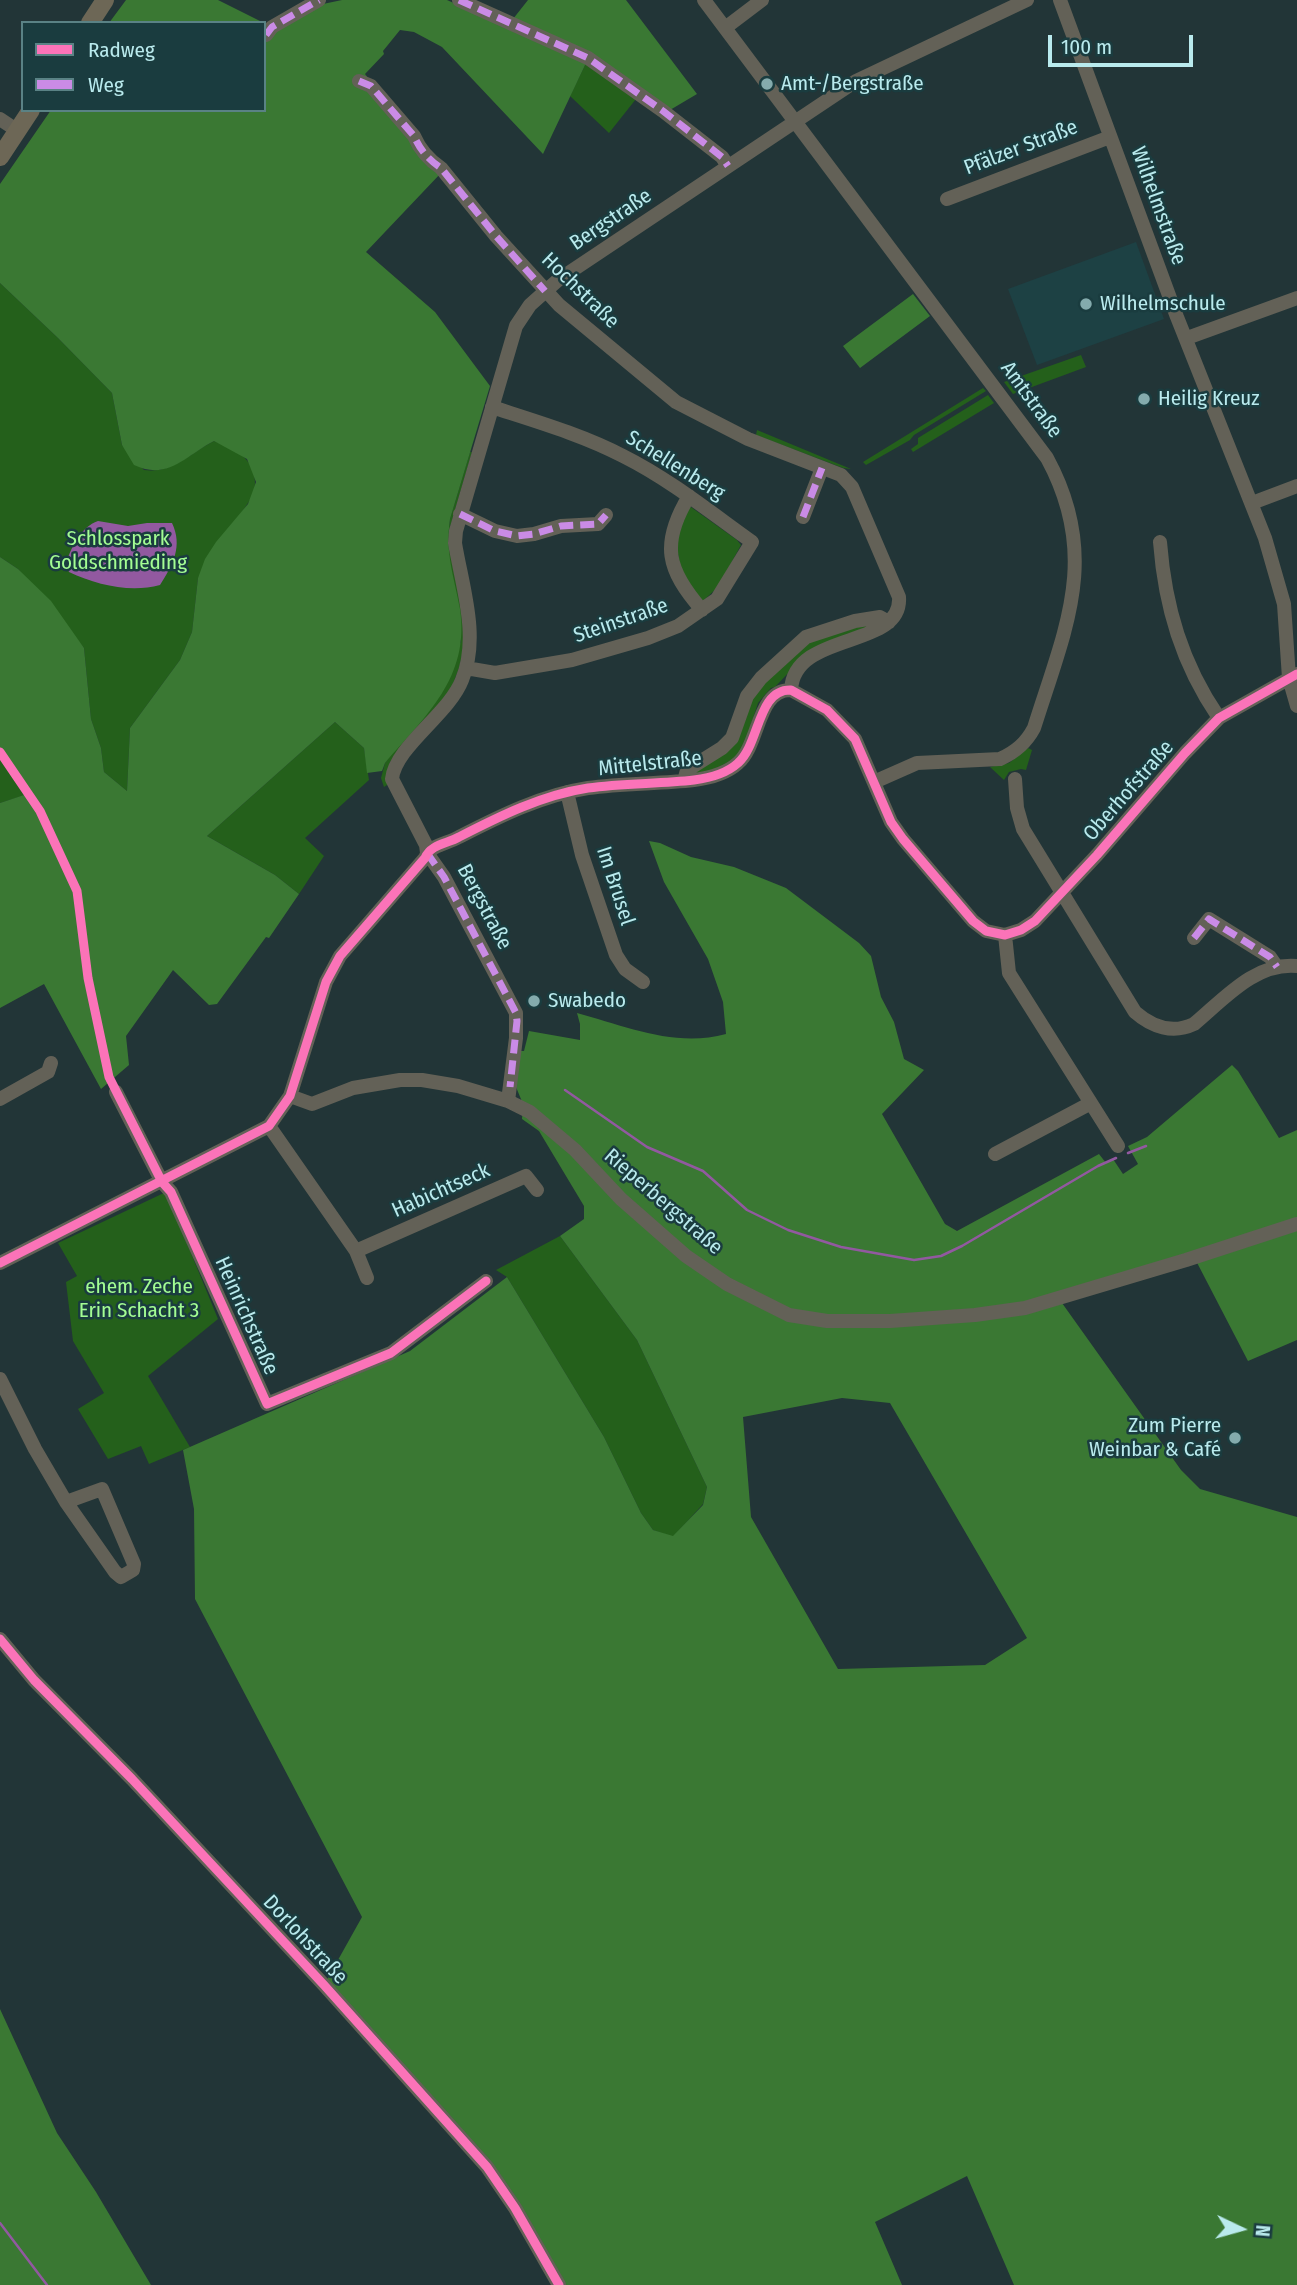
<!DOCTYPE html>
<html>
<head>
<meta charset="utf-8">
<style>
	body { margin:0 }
	#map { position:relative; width:1297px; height:2285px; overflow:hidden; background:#223537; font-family:"Fira Sans Condensed",sans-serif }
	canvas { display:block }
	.legend { position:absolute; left:21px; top:21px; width:245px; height:91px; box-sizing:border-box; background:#1a3c3f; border:2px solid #5a8285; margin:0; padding:9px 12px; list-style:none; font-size:21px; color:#b9eaed }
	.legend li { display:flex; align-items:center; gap:14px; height:35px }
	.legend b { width:35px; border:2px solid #5a8285 }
	.north { position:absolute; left:1206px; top:2194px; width:70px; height:70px; -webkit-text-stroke:5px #1a3c3f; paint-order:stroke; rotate:95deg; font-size:19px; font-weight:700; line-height:28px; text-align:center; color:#b9eaed }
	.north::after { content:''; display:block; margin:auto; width:24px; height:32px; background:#b9eaed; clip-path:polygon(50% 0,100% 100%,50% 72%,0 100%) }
	.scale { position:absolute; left:1048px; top:35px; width:145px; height:32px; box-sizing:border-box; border:4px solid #b9eaed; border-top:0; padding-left:9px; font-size:21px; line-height:24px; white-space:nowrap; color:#b9eaed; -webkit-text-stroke:5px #1a3c3f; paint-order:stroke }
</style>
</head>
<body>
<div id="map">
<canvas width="1297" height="2285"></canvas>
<ul class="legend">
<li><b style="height:9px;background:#fb73b8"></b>Radweg</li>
<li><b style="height:9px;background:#ca8be6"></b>Weg</li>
</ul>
<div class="north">N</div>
<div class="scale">100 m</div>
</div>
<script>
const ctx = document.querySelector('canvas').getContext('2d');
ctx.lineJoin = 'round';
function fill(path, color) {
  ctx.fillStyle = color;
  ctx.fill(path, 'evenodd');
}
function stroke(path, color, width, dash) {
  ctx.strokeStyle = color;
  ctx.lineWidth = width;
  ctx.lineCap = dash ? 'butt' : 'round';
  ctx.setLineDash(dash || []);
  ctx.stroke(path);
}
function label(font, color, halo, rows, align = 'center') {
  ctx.font = font + ' "Fira Sans Condensed",sans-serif';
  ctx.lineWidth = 5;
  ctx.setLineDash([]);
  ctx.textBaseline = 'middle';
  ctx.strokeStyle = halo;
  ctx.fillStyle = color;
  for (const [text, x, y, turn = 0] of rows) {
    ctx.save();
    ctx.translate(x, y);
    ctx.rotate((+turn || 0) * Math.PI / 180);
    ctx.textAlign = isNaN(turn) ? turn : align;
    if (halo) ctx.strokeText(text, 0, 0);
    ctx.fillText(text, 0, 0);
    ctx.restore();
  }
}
fill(new Path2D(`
	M1136,242L1164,319L1037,365L1008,289Z`), '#1d4144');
fill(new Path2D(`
	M586,63L636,99L609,133L570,96Z
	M0,283L58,338L112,393L122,445L144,470C172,474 190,453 214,441C240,451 260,462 254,494L198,578L192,632L180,660L130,728L127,791L104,772L101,748L91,719L84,648L18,569L0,557Z
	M1081,355L1086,367L1013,394L1004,382Z
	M983,388L986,391L914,435L910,440L866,465L863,462Z
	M988,395L994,403L913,452L911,449L918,444V438Z
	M757,430L851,469L843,468L756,435Z
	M470,452H472L450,527L464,620V647L459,668L451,689L442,704L390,762L387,785L384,787L381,778L385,763L461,642L459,608L449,566L448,535L450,519Z
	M688,505L737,540L741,545L718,587L704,600H699L682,579L676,540Z
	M881,620L793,668L775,687L771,688L758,703L747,738L736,761L708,774L690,772L727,748L748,700L805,643Z
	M335,722L364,748L369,780L305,838L324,856L299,894L275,875L207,836Z
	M1028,748L1032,750L1026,770L1021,769L1009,772L1004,780L990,767L1009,763Z
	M0,751L26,788L25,795L0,803Z
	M166,1192L218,1319L148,1376L190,1447L149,1464L141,1446L108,1459L78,1409L104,1393L73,1341L66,1282L77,1276L58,1243Z
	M560,1236L637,1340L707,1487L703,1504L673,1537L653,1530L641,1513L604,1437L507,1277L496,1270Z`), '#24601b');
fill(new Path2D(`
	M126,0H218L264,23H109Z
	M342,0H447L586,63L543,154L442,47L414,32L400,30L383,51L384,54L365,74L441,173L366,252L435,312L490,386L450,519C445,554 454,576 460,609C470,678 426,715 385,763L382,771L367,773L364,748L335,722L207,836L275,875L299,894L269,938L266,937L217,1004L209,1005L173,970L126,1036L129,1065L101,1089L44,984L0,1008V803L24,795L26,788L0,751V557L18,569L51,601L84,648L91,719L101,748L104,772L127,791L130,728L180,660L192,632L198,578L205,559L216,542L248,504L256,482L247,459L214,441C185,456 168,481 134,465L122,445L112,393L58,338L0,283V184L51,110H264V23L277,29L323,4Z
	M528,0H626L697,94L670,110L513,19Z
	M913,294L930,316L860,368L843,346Z
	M649,841L660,843L691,857L734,867L786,888L859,943L871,956L881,997L894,1022L904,1059L924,1070L882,1114L945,1224L957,1231L1099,1154L1106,1163L1113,1159L1123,1174L1138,1164L1128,1146L1147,1137L1232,1065L1238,1071L1279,1138L1297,1130V1340L1248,1361L1192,1253L1062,1303L1181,1470L1200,1489L1297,1517V2285H1014L967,2176L875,2222L902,2285H559L515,2208L324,1985L362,1917L195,1599L194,1509L183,1450L410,1351L507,1277L604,1437L641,1513L653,1530L673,1536L703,1505L707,1487L637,1340L560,1236L584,1219V1206L539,1131L522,1119L523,1104L516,1087L519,1051H524L529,1031L580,1040V1024L577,1013C625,1026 675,1048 726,1034L723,1002L708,959L664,882ZM842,1398L890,1403L1027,1638L985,1665L838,1669L751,1517L743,1417Z
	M0,2009L57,2133L96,2192L151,2285H0Z`), '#3a7833');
fill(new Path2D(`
	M98,521L128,526L147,523H172C183,546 173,565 160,585C130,593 97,585 69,572L66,564C71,547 81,527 98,521Z`), '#9259a0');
stroke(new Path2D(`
	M565,1090L647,1147L703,1171L747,1210L788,1230L841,1247L914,1260L941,1256L962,1246L1098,1166L1116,1158
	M1128,1153L1146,1146
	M0,2223L47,2285`), '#9259a0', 2.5);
stroke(new Path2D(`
	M459,0L588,58L663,111L722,157L728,166
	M704,0L1047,458C1101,557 1065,629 1034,728C1026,743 1016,752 1000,759L917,763L874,782
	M1060,0L1177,317L1265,538L1284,604L1289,678L1297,706
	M725,28L762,0
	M266,35L272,27L319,0
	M359,81L371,86L414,136C420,150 429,160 441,168L496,236L559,305L676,402L748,439L841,475L852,487L899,597C903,650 794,630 791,690
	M0,119L18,131
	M947,199L1110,137
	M1187,338L1297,298
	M689,496C660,544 667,570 702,610
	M1252,503L1297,486
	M460,514L495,531L517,536L534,534L561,526L598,524L606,515
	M803,517L822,468
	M1160,542C1165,607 1182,664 1219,718
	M466,668L495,673L572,660L648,638L678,626L717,599L752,542C710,512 669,479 623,456C583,435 535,421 492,407
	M1015,779L1017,808L1023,829L1135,1012C1152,1027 1173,1034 1194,1024C1224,999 1255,962 1297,966
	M684,781L687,770L722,748L732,738L747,696L761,678L806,637L855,621L880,617L889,622
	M567,792L582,855L616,955L625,969L643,982
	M1005,935L1009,973L1118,1146
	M1194,938L1209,919L1270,957L1277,967
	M116,1092L162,1182L171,1192L267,1404L391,1353L486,1281
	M290,1096L312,1104L353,1088L400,1080H422L458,1086L508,1101L530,1112L575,1150L621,1199L686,1256L727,1284L789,1315L827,1321H890L975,1315L1025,1308L1186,1260L1297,1224
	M0,1099L48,1072L51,1063
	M508,1101L516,1038V1013L444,877L427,853L426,845L392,779C395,747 449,714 462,680C480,637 462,586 455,543L456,531L516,326L530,305L558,280L856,81L1027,0
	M269,1126L356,1251L367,1278
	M995,1154L1091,1103
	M356,1251L526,1176L537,1190
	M0,1263L269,1126L290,1096L326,982L340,956L425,858C431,844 447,844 459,837C500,816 542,795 588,788C623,783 659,784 694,780C710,778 727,773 738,763C760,744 757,689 791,690L827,710L855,739L891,822L903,839L973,921L986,931L1005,935L1021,930L1035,921L1097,855L1185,753L1219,718L1297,674
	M0,1379L35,1449L66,1502L115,1572L121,1577L133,1570L134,1564L102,1489L66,1502
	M0,1639L34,1680L132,1779L324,1985L487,2167L515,2208L559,2285`), '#636157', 14);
stroke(new Path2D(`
	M90,23L105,0
	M0,157L31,110`), '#6d6756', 18);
stroke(new Path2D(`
	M459,0L588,58L663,111L722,157L728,166
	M266,35L272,27L319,0
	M359,81L371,86L414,136C420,150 429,160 441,168L496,236L545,291
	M460,514L495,531L517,536L534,534L561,526L598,524L606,515
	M803,517L822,468
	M427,853L444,877L516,1013L517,1021L510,1087
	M1194,938L1209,919L1270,957L1277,967`), '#ca8be6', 7, [14, 7]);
stroke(new Path2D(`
	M0,752L40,811L77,891L88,978L109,1077L162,1182L171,1192L267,1404L391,1353L486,1281
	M0,1263L269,1126L290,1096L326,982L340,956L425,858C431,844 447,844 459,837C500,816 542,795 588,788C623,783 659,784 694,780C710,778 727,773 738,763C760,744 757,689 791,690L827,710L855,739L891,822L903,839L973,921L986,931L1005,935L1021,930L1035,921L1097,855L1185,753L1219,718L1297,674
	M0,1639L34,1680L132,1779L324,1985L487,2167L515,2208L559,2285`), '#fb73b8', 9);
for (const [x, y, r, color] of [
	[767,84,7,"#84abad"],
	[1086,304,7,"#84abad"],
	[1144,399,7,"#84abad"],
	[534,1001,7,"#84abad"],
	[1235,1438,7,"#84abad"]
]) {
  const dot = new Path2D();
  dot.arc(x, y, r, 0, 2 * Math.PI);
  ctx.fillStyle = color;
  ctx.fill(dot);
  stroke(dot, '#1a3c3f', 2.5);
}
label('21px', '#b9eaed', '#1a3c3f', [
	["Amt-/Bergstraße",781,84],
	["Wilhelmschule",1100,304],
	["Heilig Kreuz",1158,399],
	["Swabedo",548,1001],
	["Zum Pierre",1221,1426,"right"],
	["Weinbar & Café",1221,1450,"right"]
], 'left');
label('21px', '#b9eaed', '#1a3c3f', [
	["Pfälzer Straße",1021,148,-21],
	["Wilhelmstraße",1158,206,70],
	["Bergstraße",611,220,-34],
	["Hochstraße",580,291,44],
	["Amtstraße",1031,400,54],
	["Schellenberg",675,466,32],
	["Steinstraße",621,621,-19],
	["Mittelstraße",650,764,-6],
	["Oberhofstraße",1129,791,-49],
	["Im Brusel",615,886,72],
	["Bergstraße",484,907,62],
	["Habichtseck",441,1191,-24],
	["Rieperbergstraße",663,1202,41],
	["Heinrichstraße",246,1316,66],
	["Dorlohstraße",305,1940,47]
]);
label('21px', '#a3fd93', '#1a3c3f', [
	["Schlosspark",118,539],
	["Goldschmieding",118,563],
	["ehem. Zeche",139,1287],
	["Erin Schacht 3",139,1311]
]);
</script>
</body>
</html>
